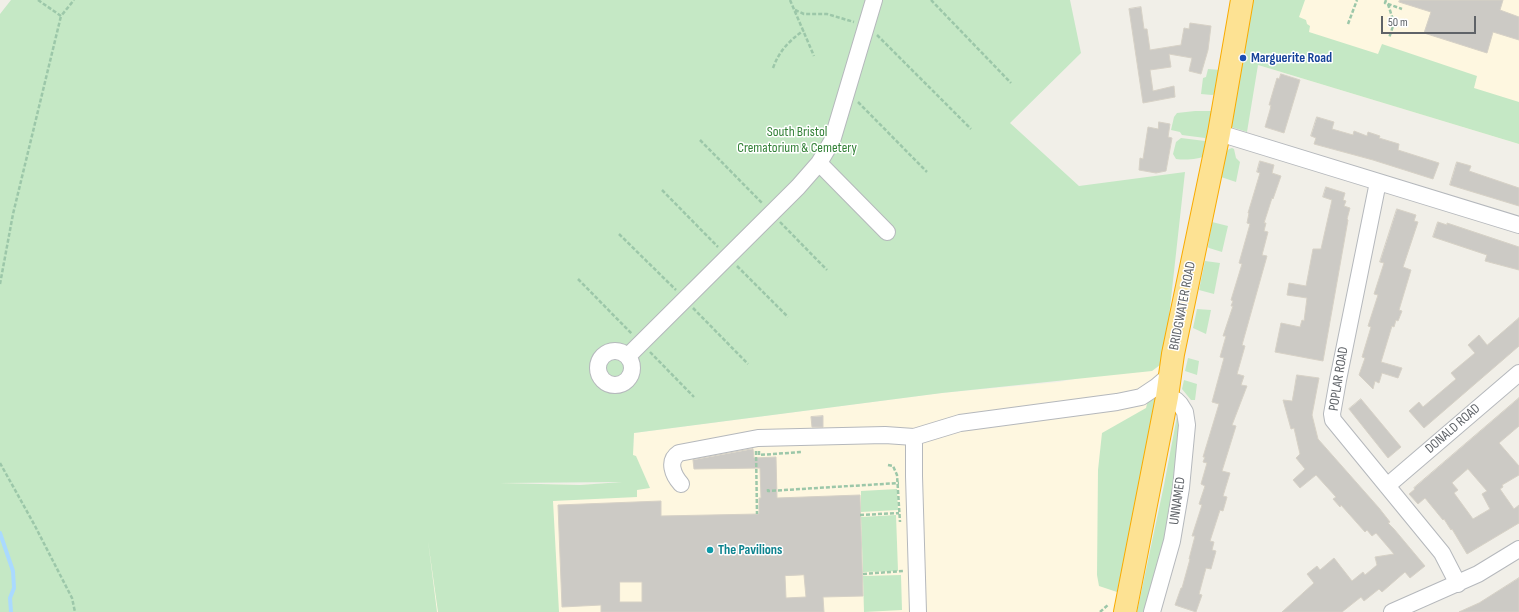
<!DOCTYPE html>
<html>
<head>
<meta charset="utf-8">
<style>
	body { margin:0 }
	#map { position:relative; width:1519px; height:612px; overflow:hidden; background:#f1efe8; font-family:"Sofia Sans Condensed",sans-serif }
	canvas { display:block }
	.scale { position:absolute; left:1381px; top:16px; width:95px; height:18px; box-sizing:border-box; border:2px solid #5f6368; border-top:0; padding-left:5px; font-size:12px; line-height:14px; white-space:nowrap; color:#5f6368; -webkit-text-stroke:3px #fff; paint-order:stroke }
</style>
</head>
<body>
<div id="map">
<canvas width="1519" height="612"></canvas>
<div class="scale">50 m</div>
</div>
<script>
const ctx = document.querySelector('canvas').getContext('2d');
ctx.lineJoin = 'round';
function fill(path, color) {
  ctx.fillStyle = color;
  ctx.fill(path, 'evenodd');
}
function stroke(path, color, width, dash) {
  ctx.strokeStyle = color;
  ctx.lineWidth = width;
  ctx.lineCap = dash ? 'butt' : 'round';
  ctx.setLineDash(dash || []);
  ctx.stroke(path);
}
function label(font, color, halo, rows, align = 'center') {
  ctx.font = font + ' "Sofia Sans Condensed",sans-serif';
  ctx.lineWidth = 3;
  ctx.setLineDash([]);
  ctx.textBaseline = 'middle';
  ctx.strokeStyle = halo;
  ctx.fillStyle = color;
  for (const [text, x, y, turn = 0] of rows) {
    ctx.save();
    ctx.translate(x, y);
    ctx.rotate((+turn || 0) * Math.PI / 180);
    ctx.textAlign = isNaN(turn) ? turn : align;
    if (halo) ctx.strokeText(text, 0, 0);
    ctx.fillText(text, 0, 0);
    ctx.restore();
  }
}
fill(new Path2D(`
	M1280,0H1519V144L1258,65Z
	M1164,362L1116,597L1119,598L1116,612H437L425,517L484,483L580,485L631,482L634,433L942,393L1059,382Z`), '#fef7e0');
fill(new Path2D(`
	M11,0H1070L1081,53L1010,123L1079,186L1185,172L1164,362L1152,371L942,393L634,433L633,455L636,456L650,488L637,490V497L553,501L559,612H438L428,541L437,612H0V14ZM622,482L580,485L500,483H501Z
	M1252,0H1305L1299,17L1306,20L1307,24L1310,26L1309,32L1378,54L1382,44L1477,76L1474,88L1519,102V144L1258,65L1247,132L1231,127Z
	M1208,69L1220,70L1215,94L1212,95L1201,94L1203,78L1206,77Z
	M1195,111H1212L1206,155C1199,160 1184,160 1176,159L1173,154L1176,142L1181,138L1205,141V138L1182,135L1180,132L1171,130L1174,117L1177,113Z
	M1232,148L1234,149L1236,158L1240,162L1236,182L1221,177L1226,152L1229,149Z
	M1212,222L1228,226L1222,252L1209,248L1208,247Z
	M1205,261L1220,263L1214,294L1199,290Z
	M1197,309L1211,310L1206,334L1193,328Z
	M1188,358L1199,361L1197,375L1185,371Z
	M1184,380L1197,384L1195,400H1191L1182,389Z
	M1159,394L1117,592L1099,586L1097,575L1098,470L1102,433L1146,408L1148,400Z
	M1178,411H1180L1178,489L1149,612H1137L1164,485Z
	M897,489L898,510L861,512V491Z
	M896,515L898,571L863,572L861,517Z
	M901,575L902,610L864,612L863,576Z`), '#c5e8c5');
stroke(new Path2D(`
	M0,533L13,571L14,588L10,598L11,612`), '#aadaff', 4);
const building = new Path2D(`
	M1400,0H1503L1500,10L1519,17V40L1493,32L1487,53L1424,33L1431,12L1399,2Z
	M1141,7L1144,29H1147L1150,50L1181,45L1184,28L1189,29L1190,23L1211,26L1208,50L1201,74L1189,71L1192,58L1169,54L1171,67L1150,70L1153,91L1174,86L1175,97L1143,103L1129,9Z
	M1281,74L1300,80L1284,133L1265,127L1270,110L1271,105H1269L1274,88L1277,78L1279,79Z
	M1317,117L1334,122L1332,129L1353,135L1354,131L1367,136L1368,132L1380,136L1379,138L1399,144L1398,150L1439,163L1433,179L1373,160L1314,144L1316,138L1311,136Z
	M1159,122L1170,124L1168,137L1172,138L1166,171L1156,173L1139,170L1140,158L1143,159L1148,127L1158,129Z
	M1260,161L1274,165L1272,173L1281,176L1273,199L1272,198L1264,223H1266L1264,231L1268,232L1262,255L1267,256L1242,345L1245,346L1237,374L1244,376L1241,385L1247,386L1232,425L1236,426L1222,471L1230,473L1223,496L1227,497L1223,511L1220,510L1210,541L1214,542L1212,550L1216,551L1211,569L1206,568L1199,594L1202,595L1196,612L1175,605L1181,588H1182L1190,559H1189L1195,536H1192L1202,505L1199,504L1205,486L1201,484L1207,463L1203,462L1205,457H1203L1219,404L1212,402L1224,358L1220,357L1226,336H1223L1233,306H1231L1233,301L1231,300L1242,264L1239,263L1250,224L1247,223L1249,213H1248L1260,173L1257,172Z
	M1457,162L1471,166L1469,171L1519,188V206L1450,185Z
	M1326,187L1345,193L1343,200L1346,201L1344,206L1350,208L1347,219L1348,220L1323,361L1275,352L1281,323L1300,327L1302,320L1304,321L1307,298L1287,295L1289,283L1306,286L1313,249H1321L1332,200L1323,197Z
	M1397,209L1416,215L1414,221L1418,222L1403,267L1411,270L1399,310L1402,311L1398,321L1396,320L1394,327L1392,326L1381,362L1402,368L1398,378L1382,373L1379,383L1375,381L1373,389L1359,375L1365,358L1362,357L1371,327L1368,326L1378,295L1374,294L1384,263L1380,262Z
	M1438,222L1447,225V223L1519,247V270L1485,261L1487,255L1433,237Z
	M1519,318V346L1424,428L1409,411L1419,402L1423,407L1456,379L1451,373L1475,353L1468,345L1479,335L1487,345Z
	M1297,375L1319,378L1312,415L1318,439L1379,508L1390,522L1388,523L1394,529L1425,566L1410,578L1405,572L1382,592L1379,589L1364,601L1361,597L1342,612H1282L1314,583L1307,574L1317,566L1320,570L1334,558L1352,581L1363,572L1365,575L1377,565L1375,557L1394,554L1376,533L1372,536L1367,530L1365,532L1341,505L1340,507L1333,499L1336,497L1316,475L1300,488L1293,480L1305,469L1296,458L1300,454L1294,428L1291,429L1283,400L1292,401Z
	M1519,398V426L1499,443L1519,466V475L1502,485L1503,487L1500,489L1514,509L1519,505V523L1467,554L1452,529L1451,530L1444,519L1443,520L1425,498L1418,504L1409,494L1415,489L1414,488ZM1468,469L1487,491L1482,494L1490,509L1473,519L1454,493L1458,490L1452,483Z
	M1361,399L1401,447L1388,458L1349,409Z
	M823,416V427H812L811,417Z
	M753,449L754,458L776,457L777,498L860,495L863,596L823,597L824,612H601V605L562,607L558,505L661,501V516L759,514V498H761L760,468L694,469L693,460ZM804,575L806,597L786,598L785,576ZM620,582H642V602H620Z
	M1519,578V612H1459L1479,603Z`);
fill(building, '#cccac5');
stroke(building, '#d6d1c6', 1);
const minor = new Path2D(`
	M1219,133L1519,225
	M819,163L887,232
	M1378,182L1338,380L1332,414L1333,420L1442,553L1458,584
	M598 368a17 17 0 1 1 34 0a17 17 0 1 1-34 0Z
	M628,356L798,187L819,163L832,141L874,0
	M914,437L960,423L1117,402L1141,397L1156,387L1170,375
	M681,484C673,475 667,461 679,453L758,438L885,435L914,437V476L918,612
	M1387,486L1519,373
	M1152,612L1172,541L1181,488L1187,425L1185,412L1180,404L1176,400L1167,397
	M1392,612L1478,574L1519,549`);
const highway = new Path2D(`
	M1125,612L1167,397L1173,354L1219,133L1242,0`);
stroke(minor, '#b5b8bc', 18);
stroke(highway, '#f9ab00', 24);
stroke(new Path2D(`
	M38,0L61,16L74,0
	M790,0L814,56
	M931,0L1011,83
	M1386,0L1385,3L1402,9
	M1388,4L1394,23L1389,38
	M795,10L804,14H827L854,22
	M1348,24L1357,0
	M877,35L971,129
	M773,68C779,51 789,41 804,30
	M858,102L927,172
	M700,140L763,204
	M662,190L718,247
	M780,222L827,270
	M619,234L676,290
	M737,266L788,317
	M578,279L632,334
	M0,284L13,214L61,16
	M693,308L748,364
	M650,352L694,397
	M756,451L757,514
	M759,451V455L802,452
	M0,463L35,526L72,598L75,612
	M888,465L893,466L897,475L900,522
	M768,489V491L899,483
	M860,515L899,513
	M863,574L903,571
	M1100,612L1109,604`), '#9cc7a9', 2.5, [4, 2]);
stroke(minor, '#fff', 16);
stroke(highway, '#fde293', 22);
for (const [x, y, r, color] of [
	[1243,58,4,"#1a4fb4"],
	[710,550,4,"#0f9aa8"]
]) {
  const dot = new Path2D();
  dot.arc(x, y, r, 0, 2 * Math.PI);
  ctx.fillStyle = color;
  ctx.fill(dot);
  stroke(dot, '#fff', 1.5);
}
label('bold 14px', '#164399', '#fff', [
	["Marguerite Road",1251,58]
], 'left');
label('14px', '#348238', '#fff', [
	["South Bristol",797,132],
	["Crematorium & Cemetery",797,148]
]);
label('14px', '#5f6368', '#fff', [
	["BRIDGWATER ROAD",1183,306,-79],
	["POPLAR ROAD",1339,379,-81],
	["DONALD ROAD",1453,429,-41],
	["UNNAMED",1178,501,-82]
]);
label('bold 14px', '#0d838f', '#fff', [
	["The Pavilions",718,550]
], 'left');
</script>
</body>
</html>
